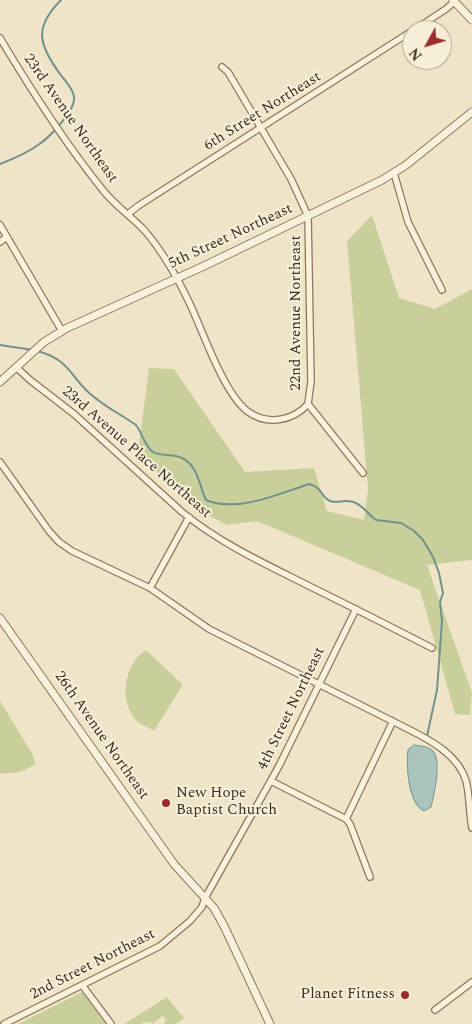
<!DOCTYPE html>
<html>
<head>
<meta charset="utf-8">
<style>
	body { margin:0 }
	#map { position:relative; width:472px; height:1024px; overflow:hidden; background:#f0e4c8; font-family:Spectral,serif }
	canvas { display:block }
	.north { position:absolute; left:402px; top:20px; width:50px; height:50px; box-sizing:border-box; background:#f7eed8; border:1px solid #ada18e; border-radius:50%; rotate:231deg; font-size:14px; font-weight:700; line-height:20px; text-align:center; color:#3d2e20 }
	.north::after { content:''; display:block; margin:auto; width:18px; height:22px; background:#9e2a2b; clip-path:polygon(50% 0,100% 100%,50% 72%,0 100%) }
</style>
</head>
<body>
<div id="map">
<canvas width="472" height="1024"></canvas>
<div class="north">N</div>
</div>
<script>
const ctx = document.querySelector('canvas').getContext('2d');
ctx.lineJoin = 'round';
function fill(path, color) {
  ctx.fillStyle = color;
  ctx.fill(path, 'evenodd');
}
function stroke(path, color, width, dash) {
  ctx.strokeStyle = color;
  ctx.lineWidth = width;
  ctx.lineCap = dash ? 'butt' : 'round';
  ctx.setLineDash(dash || []);
  ctx.stroke(path);
}
function label(font, color, halo, rows, align = 'center') {
  ctx.font = font + ' Spectral,serif';
  ctx.lineWidth = 4;
  ctx.setLineDash([]);
  ctx.textBaseline = 'middle';
  ctx.strokeStyle = halo;
  ctx.fillStyle = color;
  for (const [text, x, y, turn = 0] of rows) {
    ctx.save();
    ctx.translate(x, y);
    ctx.rotate((+turn || 0) * Math.PI / 180);
    ctx.textAlign = isNaN(turn) ? turn : align;
    if (halo) ctx.strokeText(text, 0, 0);
    ctx.fillText(text, 0, 0);
    ctx.restore();
  }
}
fill(new Path2D(`
	M372,215L399,298L435,309L472,289V560L427,565L472,693L470,715L455,714L420,590L257,521L227,525L192,507L138,453L149,368L174,369L245,472L314,468L327,511L364,520L368,489L347,241Z
	M146,650L181,683L182,686L154,731C148,727 138,724 134,718C119,698 125,663 146,650Z
	M0,701L33,755L35,764C23,772 15,774 0,773Z
	M82,992L106,1024H18Z
	M167,997L184,1018L176,1024H163L166,1021L163,1016L152,1024L151,1022L149,1023L144,1022L141,1024H124Z`), '#c9cf9b');
const water = new Path2D(`
	M414,745C420,746 428,746 433,751C442,760 434,795 431,807L424,811C408,804 406,766 408,750Z`);
fill(water, '#a9c4bc');
stroke(water, '#6f938a', 1);
stroke(new Path2D(`
	M0,164C13,159 27,153 38,145C49,138 76,110 74,97C73,88 65,81 60,74C38,44 34,27 61,0
	M0,345L33,350
	M37,351C72,360 70,379 94,397C107,408 122,415 136,425C142,433 146,448 153,452C160,456 169,454 176,456C198,461 198,483 206,500C237,513 278,494 309,484C322,487 321,497 330,501C335,503 341,501 346,501C361,501 365,512 376,520L401,523L414,531L423,540L433,557L439,573L443,593L440,602L442,621L437,690L427,736`), '#6f938a', 2);
const minor = new Path2D(`
	M414,30L446,9L454,2
	M0,38C31,90 64,142 102,189C114,205 131,216 145,231C163,252 177,277 189,302C203,331 223,392 247,411C267,426 293,421 308,404
	M222,67L228,72L291,179L308,216L311,381L308,404L363,473
	M394,173L408,222L442,290
	M128,214L138,206L412,31
	M0,225L62,331
	M0,242L7,237
	M16,367L30,380L74,414L182,512C222,545 270,566 315,589C354,608 393,628 432,648
	M0,462L49,531L59,542L72,551L150,588L209,629L410,730C432,741 459,756 466,781C470,796 469,813 472,828
	M150,588L189,517
	M271,781L346,819L350,824L370,877
	M346,819L393,721
	M82,985L111,1024
	M435,1010L472,982
	M4,1024L160,946L190,921L202,907L205,898L279,766L356,609`);
const tertiary = new Path2D(`
	M453,0L472,20
	M0,382L44,342L67,328L204,266L382,180L406,165L472,112
	M0,618L174,864L214,908L224,926L270,1024`);
stroke(minor, '#8d765c', 8);
stroke(tertiary, '#8d765c', 9);
stroke(minor, '#faf1dc', 5.5);
stroke(tertiary, '#faf1dc', 7);
for (const [x, y, r, color] of [
	[166,803,5,"#9e2a2b"],
	[405,995,5,"#9e2a2b"]
]) {
  const dot = new Path2D();
  dot.arc(x, y, r, 0, 2 * Math.PI);
  ctx.fillStyle = color;
  ctx.fill(dot);
  stroke(dot, '#f7eed8', 2);
}
label('15px', '#3d2e20', '#f7eed8', [
	["6th Street Northeast",263,112,-32],
	["23rd Avenue Northeast",70,119,55],
	["5th Street Northeast",231,237,-25],
	["22nd Avenue Northeast",297,313,-90],
	["23rd Avenue Place Northeast",136,453,41],
	["4th Street Northeast",292,709,-64],
	["26th Avenue Northeast",101,736,55],
	["2nd Street Northeast",93,965,-27]
]);
label('15px', '#3d2e20', '#f7eed8', [
	["New Hope",176,794],
	["Baptist Church",176,811],
	["Planet Fitness",395,995,"right"]
], 'left');
</script>
</body>
</html>
